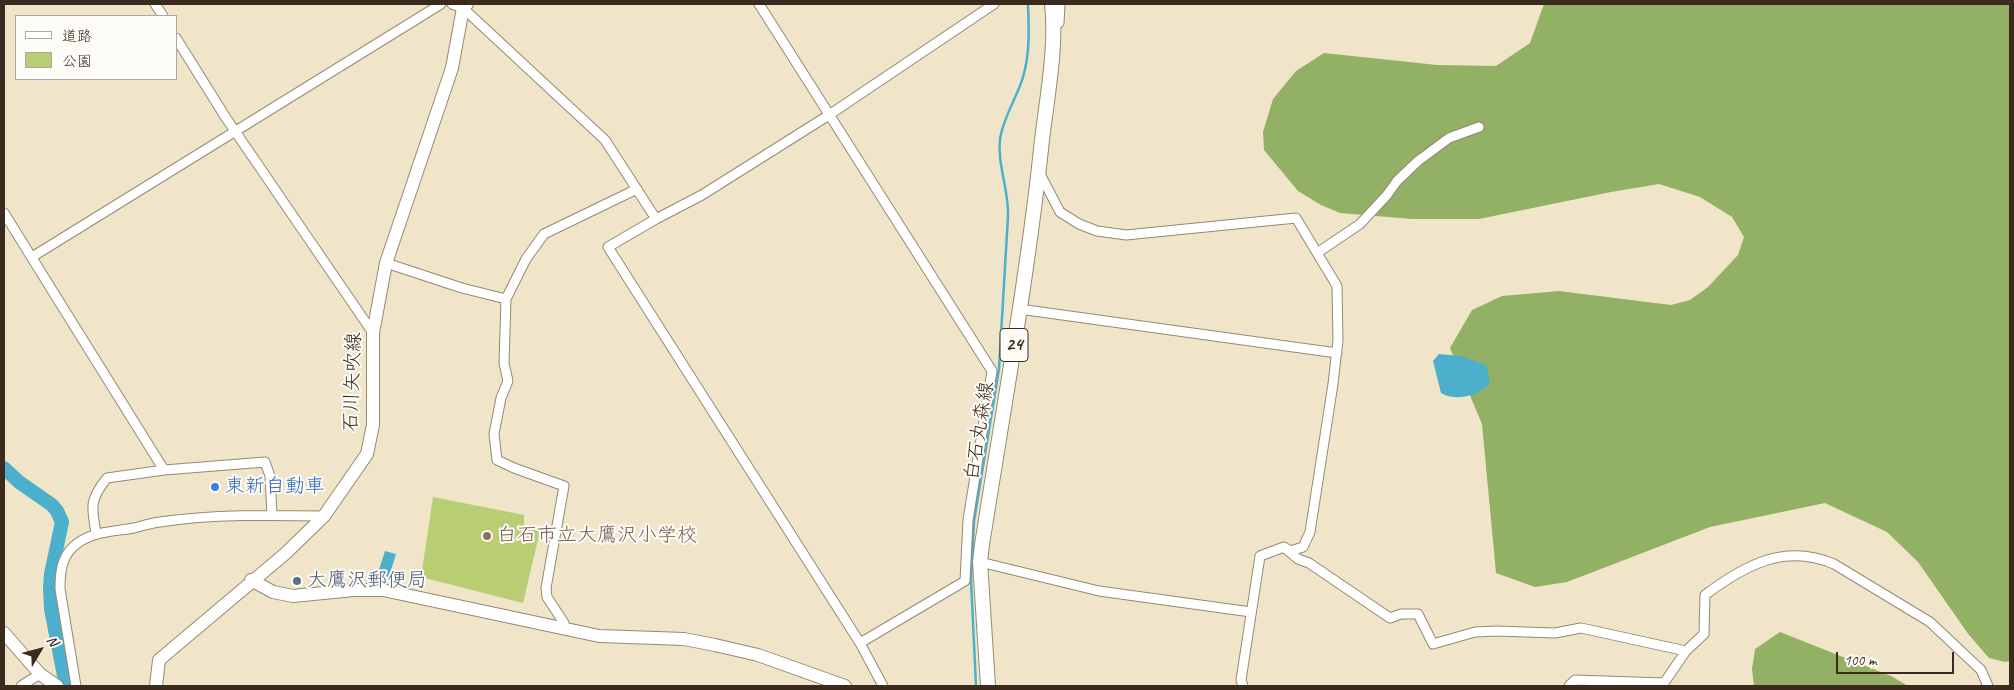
<!DOCTYPE html>
<html>
<head>
<meta charset="utf-8">
<style>
	body { margin:0 }
	#map { position:relative; width:2014px; height:690px; overflow:hidden; background:#f0e5c8; font-family:Caveat,"Klee One",sans-serif }
	canvas { display:block }
	.frame { position:absolute; inset:0; border:5px solid #3b2a1e; pointer-events:none }
	.legend { position:absolute; left:15px; top:15px; width:162px; height:65px; box-sizing:border-box; background:#fdfcf7; border:1px solid #afa8a0; margin:0; padding:6px 9px; list-style:none; font-size:15px; color:#3b2a1e }
	.legend li { display:flex; align-items:center; gap:10px; height:25px }
	.legend b { width:25px; border:1px solid #afa8a0 }
	.north { position:absolute; left:15px; top:625px; width:50px; height:50px; -webkit-text-stroke:4px #fdfcf7; paint-order:stroke; rotate:53deg; font-size:14px; font-weight:700; line-height:20px; text-align:center; color:#3b2a1e }
	.north::after { content:''; display:block; margin:auto; width:18px; height:22px; background:#3b2a1e; clip-path:polygon(50% 0,100% 100%,50% 72%,0 100%) }
	.scale { position:absolute; left:1836px; top:652px; width:118px; height:22px; box-sizing:border-box; border:2px solid #3b2a1e; border-top:0; padding-left:6px; font-size:15px; line-height:18px; white-space:nowrap; color:#3b2a1e; -webkit-text-stroke:4px #fdfcf7; paint-order:stroke }
</style>
</head>
<body>
<div id="map">
<canvas width="2014" height="690"></canvas>
<div class="frame"></div>
<ul class="legend">
<li><b style="height:6px;background:#fff"></b>道路</li>
<li><b style="height:14px;background:#b9ce72"></b>公園</li>
</ul>
<div class="north">N</div>
<div class="scale">100 m</div>
</div>
<script>
const ctx = document.querySelector('canvas').getContext('2d');
ctx.lineJoin = 'round';
function fill(path, color) {
  ctx.fillStyle = color;
  ctx.fill(path, 'evenodd');
}
function stroke(path, color, width, dash) {
  ctx.strokeStyle = color;
  ctx.lineWidth = width;
  ctx.lineCap = dash ? 'butt' : 'round';
  ctx.setLineDash(dash || []);
  ctx.stroke(path);
}
function label(font, color, halo, rows, align = 'center') {
  ctx.font = font + ' Caveat,"Klee One",sans-serif';
  ctx.lineWidth = 4;
  ctx.setLineDash([]);
  ctx.textBaseline = 'middle';
  ctx.strokeStyle = halo;
  ctx.fillStyle = color;
  for (const [text, x, y, turn = 0] of rows) {
    ctx.save();
    ctx.translate(x, y);
    ctx.rotate((+turn || 0) * Math.PI / 180);
    ctx.textAlign = isNaN(turn) ? turn : align;
    if (halo) ctx.strokeText(text, 0, 0);
    ctx.fillText(text, 0, 0);
    ctx.restore();
  }
}
fill(new Path2D(`
	M433,497L524,515V527L540,531L523,603L421,577Z`), '#b9ce72');
fill(new Path2D(`
	M1544,4H2010V661L2005,662L1989,658L1969,635L1918,562L1887,532L1825,503L1710,527L1567,582L1535,587L1496,573L1482,424L1450,348L1472,310L1502,296L1559,291L1671,305L1690,300L1708,287L1738,255L1744,237L1732,217L1700,197L1659,184L1611,192L1479,219H1412L1340,213L1321,205L1298,191L1264,150L1263,132L1273,99L1296,71L1324,53L1437,65L1496,66L1530,43Z
	M1780,632L1891,676L1908,686H1754L1752,669L1755,649Z`), '#92b164');
fill(new Path2D(`
	M1439,354L1461,356L1486,365L1490,383C1479,396 1456,402 1441,393L1433,361Z
	M385,551L396,554L387,583L376,579Z`), '#4cafcb');
stroke(new Path2D(`
	M976,686L971,580L974,521L999,369L1008,216C1009,190 997,164 1000,139C1003,117 1017,98 1023,77C1030,54 1029,28 1028,4`), '#4cafcb', 2.5);
stroke(new Path2D(`
	M4,468L19,482L52,505L57,511L62,522L51,574L50,587L51,609L66,686`), '#4cafcb', 14);
const street = new Path2D(`
	M155,4L163,16
	M452,4L463,8L605,140L656,219
	M759,4L992,371L968,520L965,581L860,643
	M1059,23L1060,4
	M176,38L226,118L373,333
	M1039,172L1060,212L1079,224L1097,231L1126,235L1296,218L1337,286L1338,340L1333,384L1310,532L1303,547L1290,551L1284,547
	M4,213L164,470
	M1317,253L1360,224L1387,195L1397,181L1418,161L1449,138L1479,127
	M32,257L441,4
	M386,263L462,288L506,299
	M1019,309L1337,353
	M96,533C91,506 90,499 107,478L164,470L265,462L270,476L272,515
	M1286,549L1298,559L1309,563L1390,618L1401,614H1418L1433,644L1475,632L1496,631L1555,633L1581,628L1686,651
	M980,562L1099,591L1251,612
	M562,629L564,623L547,597L546,588L564,486L514,468L497,460L494,434L501,398L508,381L504,363L506,299L526,259L544,234L637,189
	M21,686L40,674
	M76,686L60,589C60,574 61,558 73,547C90,531 112,532 134,528C142,526 151,523 160,522C212,514 271,515 324,516
	M883,686L860,643L608,247L656,219L702,195L829,115L994,4
	M1243,686L1241,680L1260,556L1284,547
	M1569,686L1575,680L1664,683L1686,651L1704,634L1705,595C1745,565 1785,543 1834,564L1930,622L1981,670L1988,686`);
const secondary = new Path2D(`
	M251,580L273,592L293,596L354,590H383L599,636L684,639L715,645L758,655L845,686
	M4,633L40,674L57,686
	M156,686L159,660L286,553L324,516L367,454L373,425V333L386,263L452,68L463,8L467,4`);
const primary = new Path2D(`
	M988,686L980,562L982,545C1003,410 1028,275 1042,140C1047,97 1057,46 1052,4`);
stroke(street, '#968873', 11);
stroke(secondary, '#968873', 14);
stroke(primary, '#968873', 16);
stroke(street, '#fff', 9);
stroke(secondary, '#fff', 12);
stroke(primary, '#fff', 14);
for (const [x, y, r, color] of [
	[215,487,5,"#3f7fe0"],
	[487,536,5,"#8d6e63"],
	[297,581,5,"#5c6f8a"]
]) {
  const dot = new Path2D();
  dot.arc(x, y, r, 0, 2 * Math.PI);
  ctx.fillStyle = color;
  ctx.fill(dot);
  stroke(dot, '#fdfcf7', 2);
}
for (const [x, y, w] of [
	[1014,345,28]
]) {
  const box = new Path2D();
  box.roundRect(x - w / 2, y - 16.5, w, 33, 4);
  ctx.fillStyle = '#fdfcf7';
  ctx.fill(box);
  stroke(box, '#3b2a1e', 1);
}
label('bold 19px', '#3b2a1e', null, [
	["24",1014,345]
]);
label('20px', '#3b2a1e', '#fdfcf7', [
	["石川矢吹線",353,382,-88],
	["白石丸森線",980,431,-81]
]);
label('20px', '#366cbe', '#fdfcf7', [
	["東新自動車",225,487]
], 'left');
label('20px', '#785e54', '#fdfcf7', [
	["白石市立大鷹沢小学校",497,536]
], 'left');
label('20px', '#4e5e75', '#fdfcf7', [
	["大鷹沢郵便局",307,581]
], 'left');
</script>
</body>
</html>
